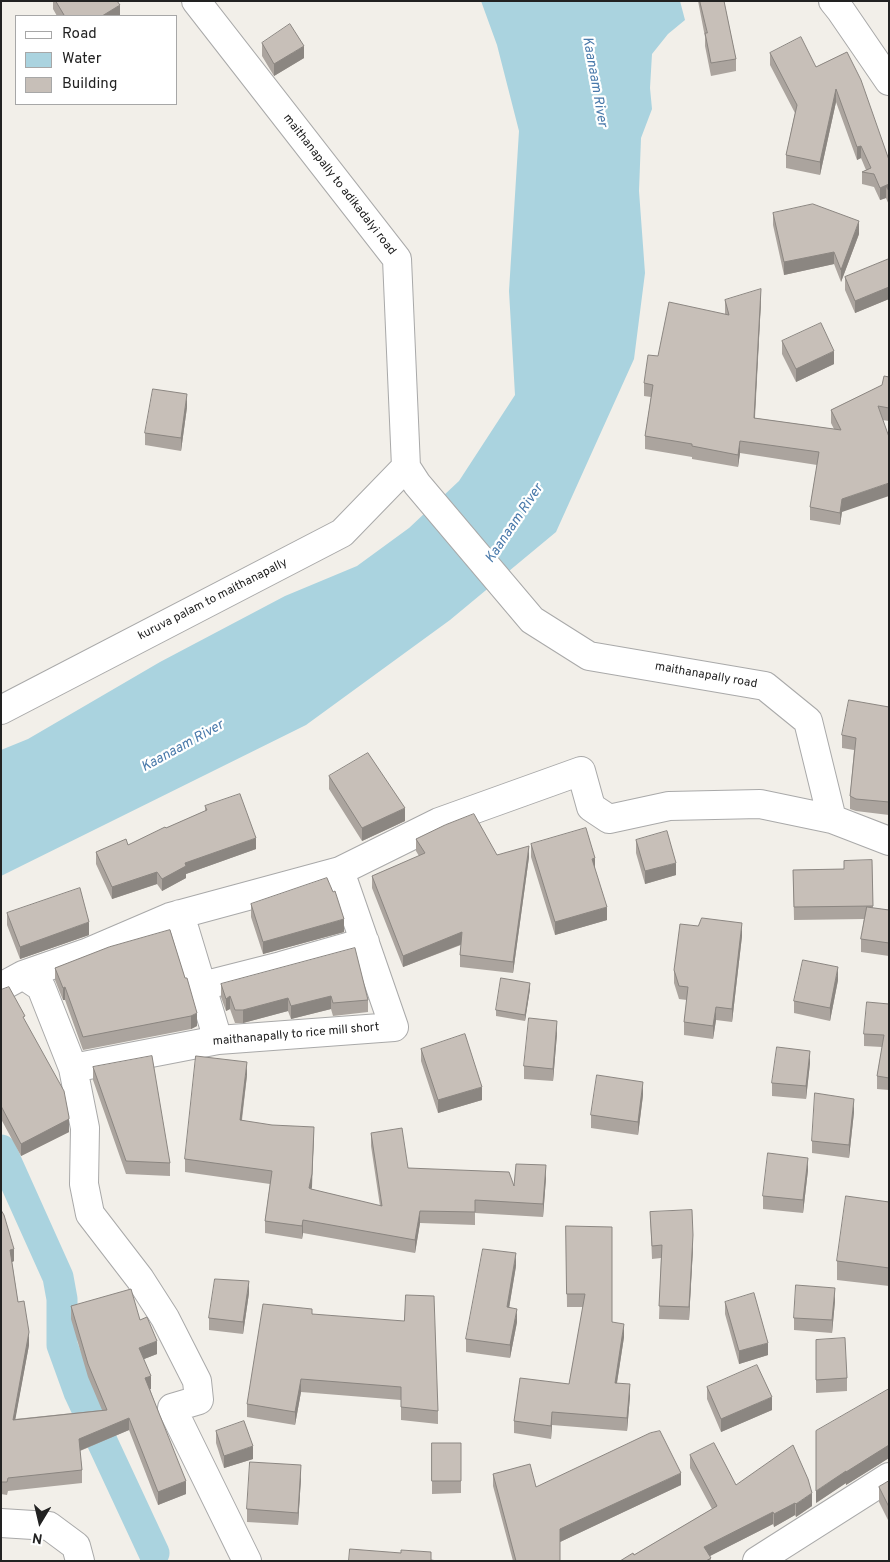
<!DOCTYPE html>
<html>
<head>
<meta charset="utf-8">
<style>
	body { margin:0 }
	#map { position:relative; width:890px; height:1562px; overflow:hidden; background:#f2efe9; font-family:Overpass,sans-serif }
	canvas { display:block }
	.frame { position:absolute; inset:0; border:2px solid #222; pointer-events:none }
	.legend { position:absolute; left:15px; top:15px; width:162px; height:90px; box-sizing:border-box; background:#fff; border:1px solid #a7a7a7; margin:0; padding:6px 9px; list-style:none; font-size:15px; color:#222 }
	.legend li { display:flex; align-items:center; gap:10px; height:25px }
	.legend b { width:25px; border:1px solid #a7a7a7 }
	.north { position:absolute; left:15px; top:1497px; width:50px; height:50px; -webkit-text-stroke:4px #fff; paint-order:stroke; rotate:189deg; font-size:14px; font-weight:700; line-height:20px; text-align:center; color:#222 }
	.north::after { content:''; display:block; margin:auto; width:18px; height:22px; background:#222; clip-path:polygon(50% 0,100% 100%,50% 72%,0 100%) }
</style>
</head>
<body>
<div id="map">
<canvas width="890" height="1562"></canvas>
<div class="frame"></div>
<ul class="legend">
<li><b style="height:6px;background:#fff"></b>Road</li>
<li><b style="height:14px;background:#aad3df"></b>Water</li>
<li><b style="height:14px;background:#c7bfb8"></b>Building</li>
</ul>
<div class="north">N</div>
</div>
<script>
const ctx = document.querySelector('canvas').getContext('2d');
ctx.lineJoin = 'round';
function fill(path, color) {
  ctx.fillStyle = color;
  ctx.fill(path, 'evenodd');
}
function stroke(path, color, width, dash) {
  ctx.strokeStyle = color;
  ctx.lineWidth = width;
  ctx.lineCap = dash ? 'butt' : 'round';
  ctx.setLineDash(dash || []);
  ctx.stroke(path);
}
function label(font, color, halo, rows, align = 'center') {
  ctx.font = font + ' Overpass,sans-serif';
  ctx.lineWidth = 4.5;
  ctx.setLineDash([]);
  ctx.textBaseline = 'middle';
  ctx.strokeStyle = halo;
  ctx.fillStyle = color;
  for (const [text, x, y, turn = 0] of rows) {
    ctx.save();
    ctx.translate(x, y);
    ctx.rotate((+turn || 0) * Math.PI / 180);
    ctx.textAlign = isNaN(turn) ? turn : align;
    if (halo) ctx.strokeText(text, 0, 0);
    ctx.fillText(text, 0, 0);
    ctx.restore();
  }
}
fill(new Path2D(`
	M481,1H680L685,20L668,34L652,54L650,88L652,109L641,138L639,191L645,273L634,359L556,532L450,620L306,725L1,876V750L28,739L160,662L285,596L357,566L409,528L459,481L515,395L509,291L519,131L497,45Z`), '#aad3df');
stroke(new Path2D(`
	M1,1150L58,1277L62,1299V1345L79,1392L154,1553`), '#aad3df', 31);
const minor = new Path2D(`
	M196,1L397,259L406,467L417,484L532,620L589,656L765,686L808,721L832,819L889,841
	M833,1L841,11L889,81
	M1,710L342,533L406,467
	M180,914L218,1040
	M23,975L86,953L170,917L340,871
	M202,986L281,966L365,942
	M1,987L23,975L41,987L73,1068L218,1040L394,1027L340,871L439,822L581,771L591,807L609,819L669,806L760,804L832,819
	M73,1068L85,1128L84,1184L90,1214L140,1279L165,1318L197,1381L199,1400L172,1408L247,1561
	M1,1523L49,1526L76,1546L80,1561
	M757,1561L889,1477`);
stroke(minor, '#a9a9a9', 30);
stroke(minor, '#fff', 28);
fill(new Path2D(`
	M53,1H117L120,16H57L53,9Z
	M698,1H724L736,59V71L711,76L705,46V37Z
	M262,43L304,58L274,76L262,56Z
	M847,52L889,160V205L886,198L880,200L874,187L862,184V172L866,170L861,158L857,160L836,102L820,175L786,168V155L795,113L770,65V53L816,67Z
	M773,213L859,234L841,282L834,264L784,275L773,225Z
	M889,259V299L855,313L845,290V277Z
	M725,300L761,301L755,418L834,429L831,423V410L882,385L889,377V421L882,420L842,512L840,525L810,520V507L817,465L740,453L738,467L692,459V457L645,449V436L651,397L644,396V383L658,356L725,314Z
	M782,341L834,364L796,382L782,354Z
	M187,407L181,451L145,445V433Z
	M889,707V815L856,811L850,809V796L854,750L842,748V735Z
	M329,776L405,821L362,841L329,789Z
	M205,806L256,849L186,874V878L162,891L157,884L112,899L96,864V852L128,845L205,811Z
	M416,839L497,855L529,857L513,973L460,967V955L461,945L403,967L372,888V876L419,856L416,851Z
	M636,840L676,875L645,884L636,853Z
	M531,844L607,920L555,935L531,857Z
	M872,860L873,908L889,910V956L861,952V939L864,919L794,920L793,870L844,869Z
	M251,904L344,932L263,954L251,917Z
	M7,913L89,935L20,959L7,925Z
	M170,930L197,1026L191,1029L83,1050L65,1000H63L55,980V968Z
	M742,936L732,1022L716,1020L713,1039L684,1035V1022L687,1000L679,999L674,983V970Z
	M838,980L830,1021L794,1013V1001Z
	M221,984L368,1000V1012L333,1016L331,1009L291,1019L288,1011L243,1023H235L230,1009L226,1011L221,997Z
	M530,989L525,1021L496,1016V1010Z
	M1,990L25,1022L69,1117V1132L21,1156L1,1119Z
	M889,1004V1090L877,1089V1076L882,1047L864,1046V1034Z
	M557,1034L553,1081L524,1079V1066Z
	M421,1049L482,1100L438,1113L421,1061Z
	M810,1063L806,1099L772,1096V1083Z
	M93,1067L170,1163V1176L126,1174L93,1080Z
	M247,1075L242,1120L314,1140L311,1189L380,1206L371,1146V1133L408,1168L514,1186L546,1178L543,1217L475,1213V1225L420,1223L415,1253L303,1233L302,1239L265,1233V1221L270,1184L185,1172V1159Z
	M643,1095L638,1135L591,1128V1115Z
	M854,1112L849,1158L812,1153V1141Z
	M808,1170L803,1213L763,1209V1196Z
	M889,1202V1286L837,1280V1261Z
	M1,1210L14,1261L12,1262L18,1302L29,1345L15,1419L102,1410L88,1377L71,1319V1306L140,1320L157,1354L144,1359L151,1389H150L186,1494L158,1505L129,1430L80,1451L82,1470V1483L8,1491L7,1495L1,1494Z
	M650,1212L693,1248L689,1320L659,1319L661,1258L652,1259Z
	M566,1226L612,1322L624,1337L617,1383L630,1396L627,1431L552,1425L551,1439L514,1433V1421L569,1384L583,1307H567Z
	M516,1266L509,1308L517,1322L510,1358L466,1352V1339Z
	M249,1293L243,1334L209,1330V1318Z
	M835,1301L832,1333L794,1330V1318Z
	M725,1302L768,1355L739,1364L725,1314Z
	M312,1314L438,1411V1424L401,1420V1400L301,1392L295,1425L247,1417V1404Z
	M816,1340L847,1378V1391L816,1393Z
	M707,1387L772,1410L721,1432L707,1399Z
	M889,1389V1458L846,1485V1483L816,1503Z
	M216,1431L253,1459L224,1468L216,1443Z
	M432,1443H461V1493L432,1494Z
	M690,1455L736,1485L812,1506L796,1517L795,1515L774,1527L773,1524L710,1556L711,1561L634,1555L712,1509L690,1468Z
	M493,1474L536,1487L681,1485L560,1542V1561H513L493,1486Z
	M301,1478L298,1525L247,1522V1509Z
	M889,1481V1522L879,1502V1487Z`), '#aba49e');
fill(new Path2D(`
	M120,5V16H102Z
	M304,46V58L274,76V64Z
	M836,89V102L820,175V162Z
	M861,146V158L857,160V147Z
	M889,184V192L886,187V198L880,200V188Z
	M859,221V234L841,282V270Z
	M834,252V264L784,275V262Z
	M889,287V299L855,313V301Z
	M761,289V301L754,430V418Z
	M834,351V364L796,382V369Z
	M187,394V407L181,451V438Z
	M740,441V453L738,467V455Z
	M889,483V496L842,512L840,525V513L842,499Z
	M405,808V821L362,841V828Z
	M256,838V849L186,874V878L162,891V879L185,863Z
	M529,846V857L513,973V962Z
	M595,858V871L592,859Z
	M676,863V875L645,884V871Z
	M157,872V884L112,899V887Z
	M607,907V920L555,935V922Z
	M344,919V932L263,954V942Z
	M89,922V935L20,959V947Z
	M742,923V936L732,1022V1009Z
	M462,932V944L403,967V956Z
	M838,967V980L830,1021V1008Z
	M530,983V989L525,1021V1015Z
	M65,987V1000H63V988Z
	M230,996V1009L226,1011V999Z
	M331,996V1009L291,1019V1006Z
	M288,998V1011L243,1023V1010Z
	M716,1007V1020L713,1039V1026Z
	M197,1013V1026L191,1029V1016Z
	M557,1021V1034L553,1081V1069Z
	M810,1051V1063L806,1099V1086Z
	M247,1062V1075L240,1132V1120Z
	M643,1082V1095L638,1135V1122Z
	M482,1087V1100L438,1113V1100Z
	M854,1099V1112L849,1158V1145Z
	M69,1119V1132L21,1156V1144Z
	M314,1127L312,1187L309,1201V1188Z
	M808,1158V1170L803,1213V1200Z
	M546,1165V1178L543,1217V1204Z
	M420,1211V1223L415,1253V1240Z
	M303,1220V1233L302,1239V1226Z
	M693,1235V1248L689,1320V1307Z
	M14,1249V1261L10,1263V1250Z
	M516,1253V1266L507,1320V1307Z
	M249,1281V1293L243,1334V1322Z
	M835,1288V1301L832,1333V1320Z
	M517,1309V1322L510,1358V1345Z
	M624,1324V1337L615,1395V1383Z
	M29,1332V1345L13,1432V1420Z
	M157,1341V1354L139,1361V1348Z
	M768,1343V1355L739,1364V1351Z
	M151,1376V1389L145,1391V1378Z
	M301,1379V1392L295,1425V1412Z
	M630,1384V1396L627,1431V1418Z
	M772,1397V1410L721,1432V1419Z
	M552,1412V1425L551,1439V1426Z
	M129,1418V1430L79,1451V1439Z
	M889,1441V1458L846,1485V1472Z
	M253,1446V1459L224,1468V1456Z
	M301,1465V1478L298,1525V1513Z
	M846,1471V1483L816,1503V1491Z
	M681,1473V1485L560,1542V1529Z
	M186,1481V1494L158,1505V1492Z
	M812,1493V1506L796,1517V1504Z
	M795,1503V1515L774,1527V1514Z
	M773,1512V1524L704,1559V1547Z`), '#8b8681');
const building = new Path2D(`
	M56,1H117L120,5L102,16H65Z
	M700,1H724L736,59L711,63L705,33H707Z
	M290,24L304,46L274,64L262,43Z
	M801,37L816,67L847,52L861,80L889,160V184L880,188L874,174L862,172L871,168L861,146L857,147L836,89L820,162L786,155L797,105L770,53Z
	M813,204L859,221L841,270L834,252L784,262L773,213Z
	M889,259V287L855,301L845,277Z
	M761,289L754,418L841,430L831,410L882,385L884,376L889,377V408L878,406L889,437V483L842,499L840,513L810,507L819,452L740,441L738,455L692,446V444L645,436L653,385L644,383L648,355L658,356L669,302L729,315L725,300Z
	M821,323L834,351L796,369L782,341Z
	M153,389L187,394L181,438L145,433Z
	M849,700L889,707V802L856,799L850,796L856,738L842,735Z
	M368,753L405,808L362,828L329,776Z
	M240,794L256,838L185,863L186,866L162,879L157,872L112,887L96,852L126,839L128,845L165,827L166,828L207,810L205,806Z
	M474,814L497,855L529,846L513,962L460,955L462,932L403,956L372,876L425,853L416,839L445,825Z
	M586,828L595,858L592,859L607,907L555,922L531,844Z
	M667,831L676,863L645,871L636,840Z
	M872,860L873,906L794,907L793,870L844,869V861Z
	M327,878L333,892L335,891L344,919L263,942L251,904Z
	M80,888L89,922L20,947L7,913Z
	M867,907L889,910V943L861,939Z
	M702,918L742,923L732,1009L716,1007L713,1026L684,1022L688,987L679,986L674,970L680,924L698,926Z
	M170,930L185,978H187L197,1013L191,1016L83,1037L65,987L63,988L55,968L109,947Z
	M355,948L368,1000L333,1003L331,996L291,1006L288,998L243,1010H235L230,996L226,999L221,984Z
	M803,960L838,967L830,1008L794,1001Z
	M501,978L530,983L525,1015L496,1010Z
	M9,987L25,1016L23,1017L64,1091L69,1117V1119L21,1144L1,1106V990Z
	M867,1002L889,1004V1078L877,1076L884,1035L864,1034Z
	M529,1018L557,1021L553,1069L524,1066Z
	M465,1034L482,1087L438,1100L421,1049Z
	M777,1047L810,1051L806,1086L772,1083Z
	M152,1056L170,1163L126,1161L93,1067Z
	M196,1056L247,1062L240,1120L272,1125L314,1127L312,1174L309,1188L311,1189L382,1206L371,1133L402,1128L408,1168L509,1172L514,1186L516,1164L546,1165L543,1204L475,1200V1212L420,1211L415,1240L303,1220L302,1226L265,1221L272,1171L185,1159Z
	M597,1075L643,1082L638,1122L591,1115Z
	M815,1093L854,1099L849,1145L812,1141Z
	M768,1153L808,1158L803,1200L763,1196Z
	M846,1196L889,1202V1268L837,1261Z
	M1,1210L4,1215L14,1249L10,1250L18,1302L24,1301L29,1332L13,1420L107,1410L88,1364L71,1306L131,1289L140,1320L147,1317L157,1341L139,1348L151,1376L145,1378L186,1481L158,1492L129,1418L79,1439L82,1470L8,1478L7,1482H1Z
	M692,1210L693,1235L689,1307L659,1306L662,1245L652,1246L650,1212Z
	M566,1226L612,1227V1322L624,1324L615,1383L630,1384L627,1418L552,1412L551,1426L514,1421L520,1378L569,1384L585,1294H567Z
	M483,1249L516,1253L507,1307L517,1309L510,1345L466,1339Z
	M215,1279L249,1281L243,1322L209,1318Z
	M796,1285L835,1288L832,1320L794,1318Z
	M754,1293L768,1343L739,1351L725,1302Z
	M406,1295L434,1296L438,1411L401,1407V1387L301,1379L295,1412L247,1404L263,1304L312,1309V1314L404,1321Z
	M845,1338L847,1378L816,1380V1340Z
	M757,1365L772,1397L721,1419L707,1387Z
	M889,1389V1445L846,1472V1471L816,1491V1431Z
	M244,1421L253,1446L224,1456L216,1431Z
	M660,1431L681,1473L560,1529V1561H516L493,1474L530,1464L536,1487L650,1433Z
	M432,1443H461V1481H432Z
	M714,1443L736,1485L793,1445L808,1479L812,1493L796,1504L795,1503L774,1514L773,1512L704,1547L711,1558L706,1561H620L633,1553L634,1555L717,1506L690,1455Z
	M250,1462L301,1465L298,1513L247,1509Z
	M889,1481V1507L879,1487Z
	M350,1549L401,1553V1550L431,1552V1560L437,1561H349Z`);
fill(building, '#c7bfb8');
stroke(building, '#8b8681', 1);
label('12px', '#222', '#fff', [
	["maithanapally to adikadalyi road",339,185,52],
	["kuruva palam to maithanapally",213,600,-27],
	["maithanapally road",706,676,10],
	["maithanapally to rice mill short",296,1035,-5]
]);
label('italic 14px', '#4a7aab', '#fff', [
	["Kaanaam River",594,82,80],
	["Kaanaam River",515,524,-56],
	["Kaanaam River",183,747,-29]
]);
</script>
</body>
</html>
